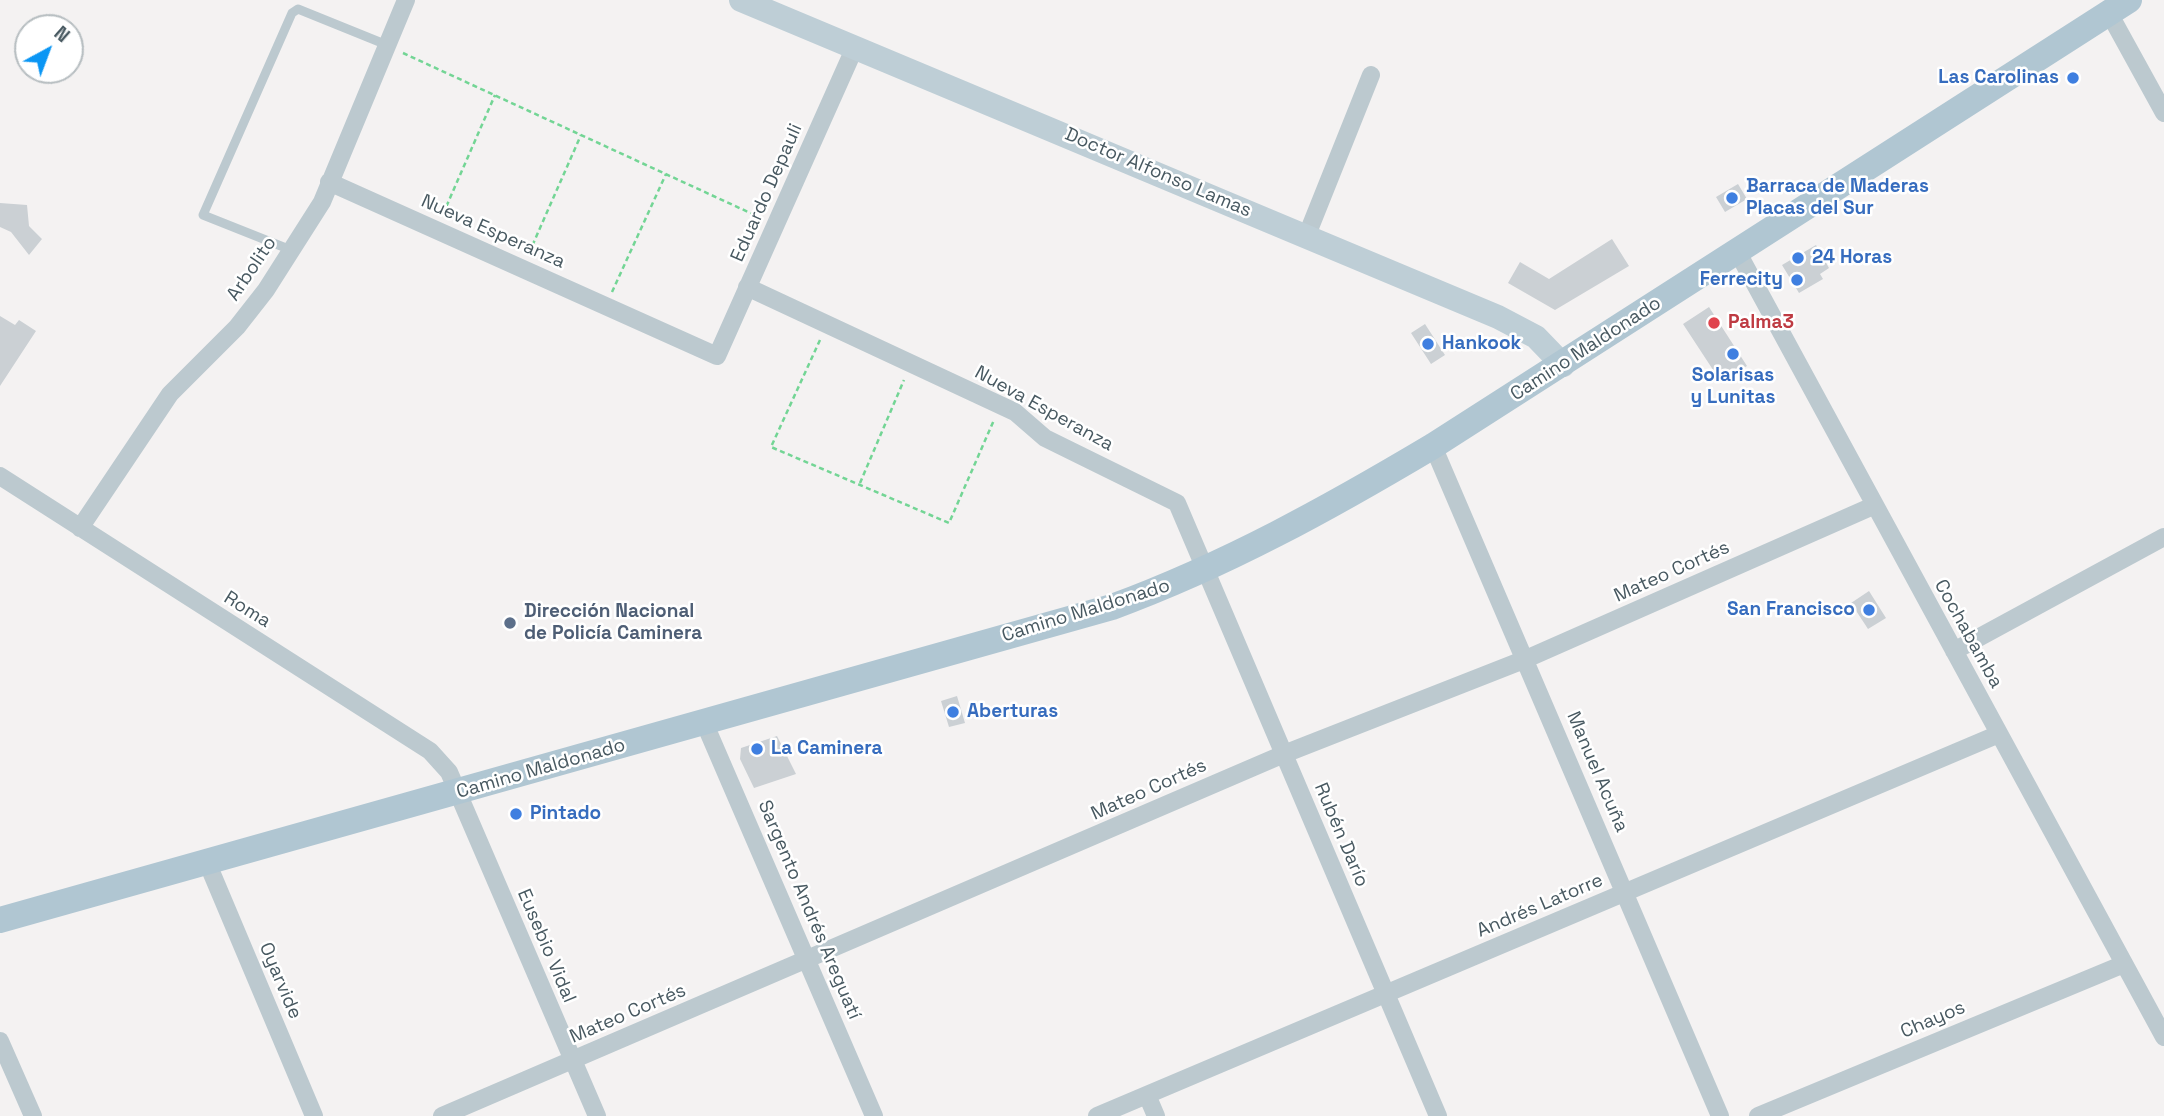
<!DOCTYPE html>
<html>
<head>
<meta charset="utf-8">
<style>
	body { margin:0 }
	#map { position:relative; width:2164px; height:1116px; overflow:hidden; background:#f4f2f2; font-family:"Space Grotesk",sans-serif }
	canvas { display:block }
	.north { position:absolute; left:14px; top:14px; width:70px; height:70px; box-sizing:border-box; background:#fff; border:2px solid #b6bdc0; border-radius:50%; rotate:41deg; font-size:19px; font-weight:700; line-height:28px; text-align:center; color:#485961 }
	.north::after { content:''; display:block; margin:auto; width:24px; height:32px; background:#0b96f4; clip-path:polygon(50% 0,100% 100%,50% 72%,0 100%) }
</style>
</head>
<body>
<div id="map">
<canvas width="2164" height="1116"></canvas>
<div class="north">N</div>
</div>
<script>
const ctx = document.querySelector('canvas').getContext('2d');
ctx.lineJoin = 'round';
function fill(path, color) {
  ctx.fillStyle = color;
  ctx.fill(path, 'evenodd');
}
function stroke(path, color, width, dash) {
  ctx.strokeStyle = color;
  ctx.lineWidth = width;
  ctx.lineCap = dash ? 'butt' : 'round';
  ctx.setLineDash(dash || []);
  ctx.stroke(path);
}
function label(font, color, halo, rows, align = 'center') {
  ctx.font = font + ' "Space Grotesk",sans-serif';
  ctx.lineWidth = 5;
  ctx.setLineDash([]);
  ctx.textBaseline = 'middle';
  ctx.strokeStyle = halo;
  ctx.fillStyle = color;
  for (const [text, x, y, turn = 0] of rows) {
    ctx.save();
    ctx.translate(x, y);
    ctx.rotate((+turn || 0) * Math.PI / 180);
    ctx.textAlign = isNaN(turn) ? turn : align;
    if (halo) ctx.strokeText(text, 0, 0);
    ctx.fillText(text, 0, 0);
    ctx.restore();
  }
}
fill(new Path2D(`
	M1738,184L1747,199L1725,212L1716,197Z
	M0,203L27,205L29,226L42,239L29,255L11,232L0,227Z
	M1612,239L1629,266L1555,310L1508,283L1520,262L1549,279Z
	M1816,245L1829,268L1820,274L1823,279L1799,293L1782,265Z
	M1709,307L1747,366L1721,382L1683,324Z
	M0,316L15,325L19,320L36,331L0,386Z
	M1425,324L1445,355L1431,364L1411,333Z
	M1869,591L1886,618L1868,629L1851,603Z
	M957,696L965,723L949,727L941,701Z
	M777,736L796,774L754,788L740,759L741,748Z`), '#cbd0d4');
stroke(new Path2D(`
	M403,53L759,217
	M443,214L495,95
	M529,253L581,135
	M612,292L666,174
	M820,340L771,447L949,523L994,420
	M860,483L904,380`), '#73d595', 2.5, [5, 3.5]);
stroke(new Path2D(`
	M291,250L203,215L292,13L298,9L387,45`), '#bcc9cf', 9);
stroke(new Path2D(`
	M2109,13L2164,113
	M329,182L717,356L855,47
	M1307,235L1371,75
	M1737,251L2164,1037
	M747,287L1015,412L1045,438L1177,503L1438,1116
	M1433,446L1720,1116
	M0,476L430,751L449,772L597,1116
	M80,528L170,394L237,327L266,290L322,202L406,0
	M1954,651L2164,537
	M704,722L874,1116
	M207,862L314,1116
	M0,1041L33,1116
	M1147,1095L1156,1116
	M442,1116L1284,754L1526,659L1873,506
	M1097,1116L1999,734
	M1758,1116L2124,964`), '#bcc9cf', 18);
stroke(new Path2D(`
	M741,0L1498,317L1536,337L1563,365`), '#beced6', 24);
stroke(new Path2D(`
	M0,920L1112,607C1226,565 1329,508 1433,446L2129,0`), '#b0c6d2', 26);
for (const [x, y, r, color] of [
	[2073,78,7,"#3f7fe0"],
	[1732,198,7,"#3f7fe0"],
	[1798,258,7,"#3f7fe0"],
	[1797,280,7,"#3f7fe0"],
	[1714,323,7,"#e0444e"],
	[1428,344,7,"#3f7fe0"],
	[1733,354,7,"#3f7fe0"],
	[1869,610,7,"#3f7fe0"],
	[510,623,7,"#5c6f8a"],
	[953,712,7,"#3f7fe0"],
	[757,749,7,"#3f7fe0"],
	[516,814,7,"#3f7fe0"]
]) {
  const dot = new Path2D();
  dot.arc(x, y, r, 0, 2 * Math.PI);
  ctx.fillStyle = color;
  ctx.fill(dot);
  stroke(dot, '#fff', 2.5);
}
label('bold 19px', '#366cbe', '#fff', [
	["Las Carolinas",2059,78,"right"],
	["Barraca de Maderas",1746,187],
	["Placas del Sur",1746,209],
	["24 Horas",1812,258],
	["Ferrecity",1783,280,"right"],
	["Hankook",1442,344],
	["Solarisas",1733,376,"center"],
	["y Lunitas",1733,398,"center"],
	["San Francisco",1855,610,"right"],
	["Aberturas",967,712],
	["La Caminera",771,749],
	["Pintado",530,814]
], 'left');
label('19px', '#485961', '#fff', [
	["Doctor Alfonso Lamas",1158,173,23],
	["Eduardo Depauli",767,193,-66],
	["Nueva Esperanza",493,232,24],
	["Arbolito",252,269,-56],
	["Camino Maldonado",1586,349,-33],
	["Nueva Esperanza",1044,409,29],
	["Mateo Cortés",1672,572,-24],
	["Roma",247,610,32],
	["Camino Maldonado",1086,611,-17],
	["Cochabamba",1968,634,61],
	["Camino Maldonado",541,769,-16],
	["Manuel Acuña",1597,772,67],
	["Mateo Cortés",1149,790,-24],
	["Rubén Darío",1341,835,67],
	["Andrés Latorre",1540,906,-23],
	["Sargento Andrés Areguatí",809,910,67],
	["Eusebio Vidal",546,946,67],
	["Oyarvide",280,981,67],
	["Mateo Cortés",628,1014,-23],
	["Chayos",1933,1020,-23]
]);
label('bold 19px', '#be3a42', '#fff', [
	["Palma3",1728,323]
], 'left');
label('bold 19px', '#4e5e75', '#fff', [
	["Dirección Nacional",524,612],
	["de Policía Caminera",524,634]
], 'left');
</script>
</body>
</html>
